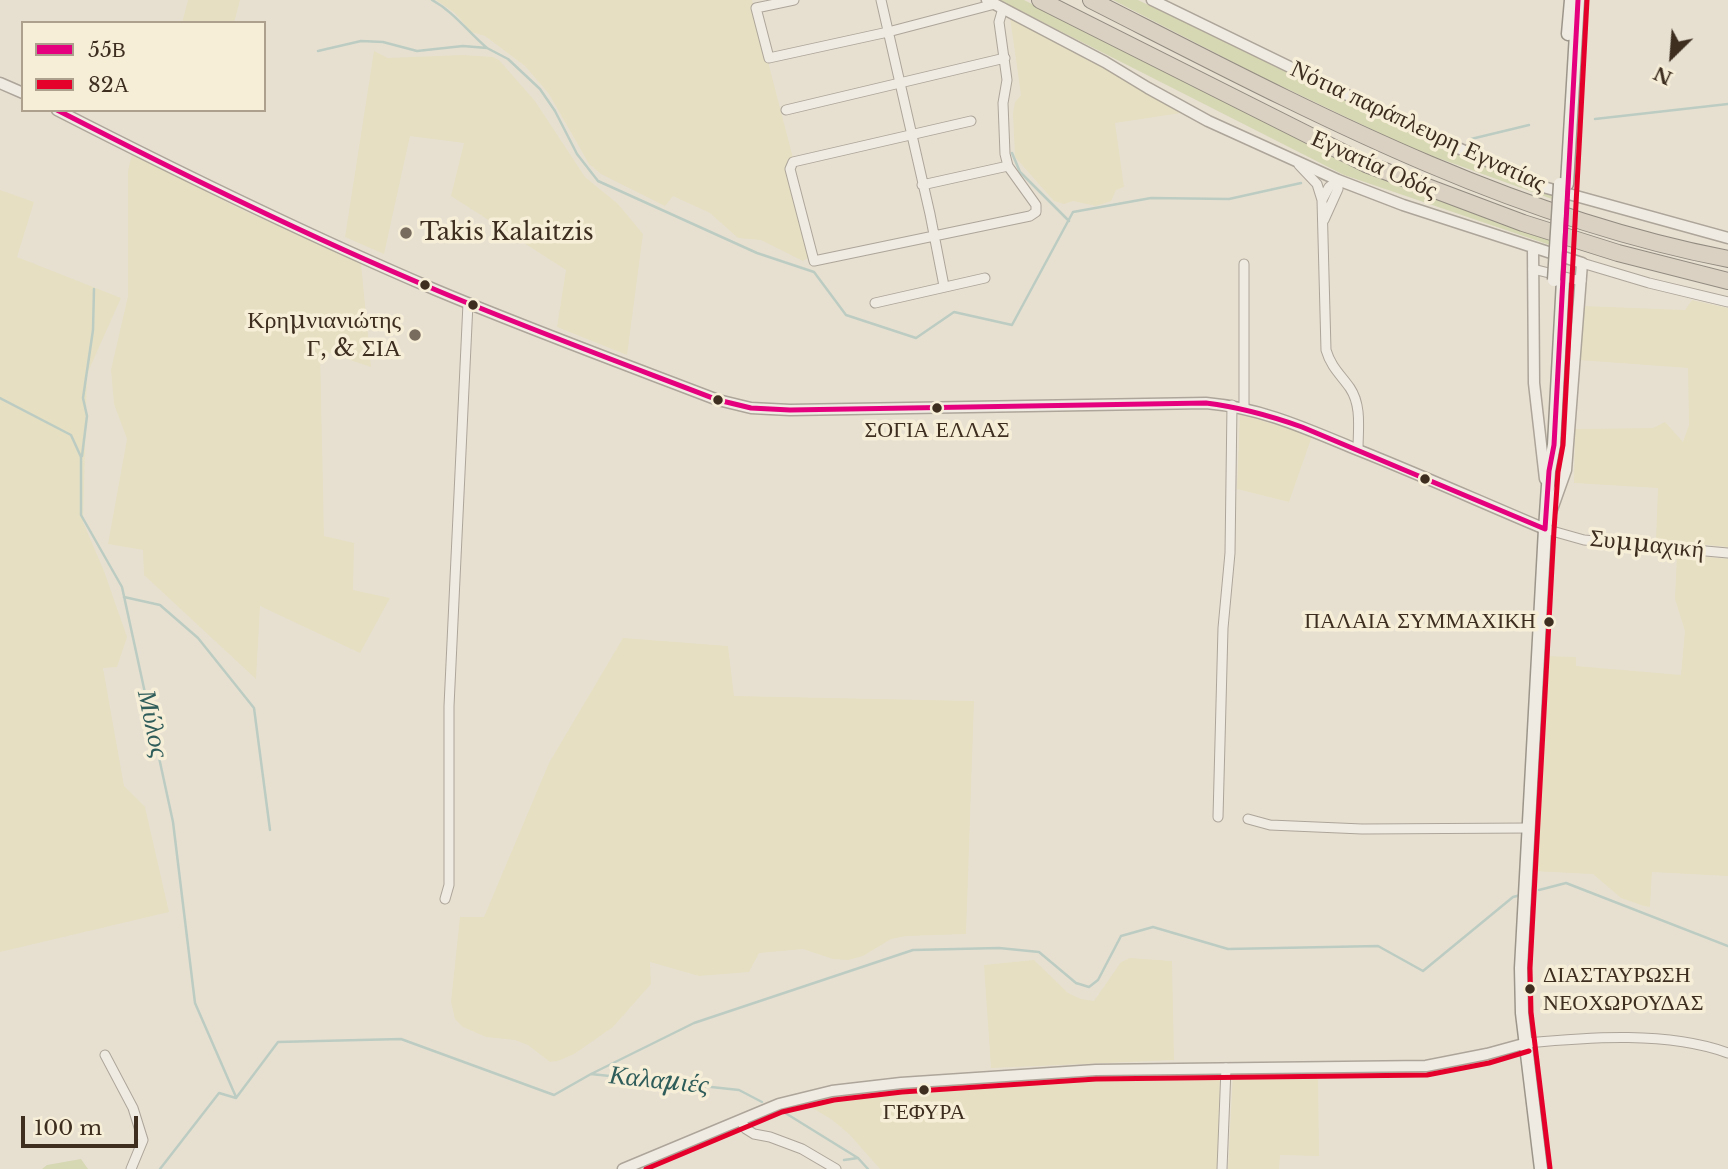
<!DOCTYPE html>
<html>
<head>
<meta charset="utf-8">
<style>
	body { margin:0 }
	#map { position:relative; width:1728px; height:1169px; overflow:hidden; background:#e7e0d1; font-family:"Libre Baskerville",serif }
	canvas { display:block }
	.legend { position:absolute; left:21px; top:21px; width:245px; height:91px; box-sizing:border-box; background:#f7eed8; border:2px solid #ada18e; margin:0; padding:9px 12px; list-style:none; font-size:21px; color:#3d2e20 }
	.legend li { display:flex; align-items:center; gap:14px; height:35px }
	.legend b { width:35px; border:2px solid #ada18e }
	.north { position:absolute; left:1637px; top:21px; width:70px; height:70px; -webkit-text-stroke:5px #f7eed8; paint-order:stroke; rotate:205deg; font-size:19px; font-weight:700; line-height:28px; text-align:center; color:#3d2e20 }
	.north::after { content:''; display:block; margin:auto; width:24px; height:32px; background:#3d2e20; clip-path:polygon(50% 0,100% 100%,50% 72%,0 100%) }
	.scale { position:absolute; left:21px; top:1116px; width:117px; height:32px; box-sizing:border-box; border:4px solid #3d2e20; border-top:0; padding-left:9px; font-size:21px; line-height:24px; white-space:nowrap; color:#3d2e20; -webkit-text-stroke:5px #f7eed8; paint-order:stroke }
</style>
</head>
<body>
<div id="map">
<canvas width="1728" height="1169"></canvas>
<ul class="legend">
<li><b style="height:9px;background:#e5007d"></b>55Β</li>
<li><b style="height:9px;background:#e4002b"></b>82Α</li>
</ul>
<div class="north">N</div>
<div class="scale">100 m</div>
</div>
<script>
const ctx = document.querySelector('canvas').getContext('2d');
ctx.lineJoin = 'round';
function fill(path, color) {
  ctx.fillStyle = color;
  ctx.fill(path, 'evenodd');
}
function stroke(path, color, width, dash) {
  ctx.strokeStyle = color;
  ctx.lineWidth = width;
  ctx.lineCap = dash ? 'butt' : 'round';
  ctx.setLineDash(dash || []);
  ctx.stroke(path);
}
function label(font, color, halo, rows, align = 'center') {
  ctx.font = font + ' "Libre Baskerville",serif';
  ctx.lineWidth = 7;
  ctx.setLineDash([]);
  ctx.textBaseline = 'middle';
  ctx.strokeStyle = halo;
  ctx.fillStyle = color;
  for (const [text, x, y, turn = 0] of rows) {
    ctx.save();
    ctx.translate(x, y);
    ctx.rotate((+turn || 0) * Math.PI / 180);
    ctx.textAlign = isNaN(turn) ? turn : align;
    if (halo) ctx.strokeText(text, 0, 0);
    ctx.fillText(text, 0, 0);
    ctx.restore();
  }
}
fill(new Path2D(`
	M188,0H240L234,23H182Z
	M436,0H752L793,158L787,160L808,258L803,261L761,240L738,238L710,213L673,196L665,206L601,174L589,164L549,94L525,66L485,36L471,32L455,13Z
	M1010,17L1181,108V113L1115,123L1124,187L1116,190L1111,201L1096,206L1073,201L1064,204L1054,201L1015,157L1013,113L1015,102L1021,95Z
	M374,51L388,58L462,55L493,57L499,60L535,101L585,177L618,204L643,234L627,355L557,327L566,270L451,196L464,143L410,136L384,254L345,237Z
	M132,153L238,208L361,263L371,367L320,350L324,536L354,543L353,590L390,598L360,653L260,606L256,679L144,575L143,550L108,544L127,439L114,404L111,370L128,296V171Z
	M0,190L34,202L17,257L121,298L87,374L83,522L104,571L127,637L117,667L103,668L124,786L145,807L169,912L0,952Z
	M1692,300L1728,308V547L1656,540L1658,488L1574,483L1575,429L1653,428L1665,422L1683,442L1689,425L1688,368L1579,360L1583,306L1685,310Z
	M1240,414L1312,436L1289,502L1237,489Z
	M1677,554L1728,559V876L1652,872L1650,907L1644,906L1621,898L1593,874L1532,871L1544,656L1576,657V666L1681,675L1685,631L1675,599Z
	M623,638L728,646L734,696L974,701L966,934L906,936L891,939L863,956L848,960L833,959L803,949L759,953L749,972L699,976L650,962L651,984L613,1027L574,1054L558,1061L550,1062L528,1045L515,1040L486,1037L463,1027L455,1019L451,1002L460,917H484L549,763Z
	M1130,958L1172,961L1174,1060L991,1068L984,965L1034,960L1068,993L1081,999L1094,1001L1121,962Z
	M1233,1073H1318L1319,1156L1280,1155L1279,1169H1228Z
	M1220,1077L1217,1169H880L849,1134L831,1119L802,1102L830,1096L884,1090L898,1089L905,1091L907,1089L994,1082Z`), '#e6dfc2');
fill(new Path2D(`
	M999,0H1024L1352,165L1551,237L1550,245L1344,175Z
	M1113,0H1138L1508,177L1551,192L1552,199L1413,149L1256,74Z
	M81,1159L88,1169H42L47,1165Z`), '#d6d7b3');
stroke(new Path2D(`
	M432,0C454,12 468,32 487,48
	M318,51L361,41L383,42L417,51L463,46L487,48L508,59L540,89L555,111L577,154L598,181L757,253L814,272L846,315L916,338L954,312L1012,325L1073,212L1151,198L1229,199L1301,183
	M1595,119L1728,104
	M1471,139L1529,125
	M1012,153L1020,172L1069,221
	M0,398L71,435L81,457V515L122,587L173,822L195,1003L236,1097
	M82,456L87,416L83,398L93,330L94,289
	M124,597L160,605L198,638L254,708L270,830
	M1539,890L1566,883L1728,946
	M591,1074L739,1090L762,1102
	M782,1111L858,1158L868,1169
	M844,1160L858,1158
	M160,1169L219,1093L236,1098L278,1042L401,1039L554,1095L591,1074L694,1023L913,950L999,948L1039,952L1076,983L1089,987L1098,980L1121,936L1153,927L1228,949L1378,946L1423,971L1513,897L1521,895`), '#bcccc2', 2.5);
const minor = new Path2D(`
	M794,0L756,8L769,58L888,32L995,4
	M881,0L930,214L944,286
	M786,110L1005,58
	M971,121L793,162L790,169L814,261L1030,216L1036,212V205L1008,166L1005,154L1003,103L1007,80L999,22L1003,8
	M1299,165L1317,184L1322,200L1326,350C1331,367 1341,375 1350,388C1362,406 1358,429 1358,450
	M922,185L1008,166
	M1322,200L1329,187L1338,180
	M1324,220L1338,189V180
	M1582,263L1649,283L1728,302
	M1244,264V407
	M1533,269L1581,281
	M875,303L985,278
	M1545,529L1584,540L1728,553
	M1218,817L1223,628L1230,553L1232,405
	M1248,819L1270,825L1362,829L1529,828
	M445,899L449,885V706L468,303
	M1527,1043C1589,1037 1668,1031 1728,1053
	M105,1055L133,1108L143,1140L131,1169
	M741,1121L746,1129L754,1134L770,1137L802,1149L836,1169
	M1222,1169L1226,1068`);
const tertiary = new Path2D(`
	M1152,0L1438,139L1547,188L1728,238
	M0,83L23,93
	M57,110C182,174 307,235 436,290C529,329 624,364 718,400L751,408L790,410L1206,403C1262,408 1307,429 1358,450C1421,475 1483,503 1545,529L1566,470L1582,263L1403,205L1338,180L1208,121L1148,88L1105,62L987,0
	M1533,248L1534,383L1545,479
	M623,1169L779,1104L832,1091L901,1083L1096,1070L1426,1066L1487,1054L1527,1043`);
const secondary = new Path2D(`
	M1568,34L1571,0
	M1567,184L1578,0
	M1541,1169L1522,1013L1521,968L1545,529L1549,471L1554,445L1563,280`);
const motorway = new Path2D(`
	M1040,0L1366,164L1523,223L1618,253L1728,281
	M1091,0C1296,104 1500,215 1728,259`);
stroke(minor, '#ada599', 11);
stroke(tertiary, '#ada599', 13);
stroke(secondary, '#9c958a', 15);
stroke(motorway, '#928b80', 18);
stroke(minor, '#efebe3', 9);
stroke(tertiary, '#efebe3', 10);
stroke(secondary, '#efebe3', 12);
stroke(motorway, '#dad1c2', 16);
const secondaryBridge = new Path2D(`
	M1554,280L1560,184`);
stroke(secondaryBridge, '#9c958a', 15, []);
stroke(secondaryBridge, '#efebe3', 12);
stroke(new Path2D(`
	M57,110C182,174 307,236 436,290C529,329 624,364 718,400L751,408L790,410L1206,403C1239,407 1271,416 1302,427L1545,529L1549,471L1554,445L1578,0`), '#e5007d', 5);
stroke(new Path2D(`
	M1550,1168L1531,1012L1530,968L1554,530L1558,472L1563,445L1587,0
	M646,1169L782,1112L834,1100L902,1092L1096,1079L1427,1075L1489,1063L1529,1051`), '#e4002b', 5);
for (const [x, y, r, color] of [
	[406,233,7,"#786c5e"],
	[425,285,6,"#3d2e20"],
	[473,305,6,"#3d2e20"],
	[415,335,7,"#786c5e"],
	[718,400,6,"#3d2e20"],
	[937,408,6,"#3d2e20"],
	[1425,479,6,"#3d2e20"],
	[1549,622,6,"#3d2e20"],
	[1530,989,6,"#3d2e20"],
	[924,1090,6,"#3d2e20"]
]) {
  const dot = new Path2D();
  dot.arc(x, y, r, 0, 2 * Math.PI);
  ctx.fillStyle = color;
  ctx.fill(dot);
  stroke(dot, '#f7eed8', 2.5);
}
label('22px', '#3d2e20', '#f7eed8', [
	["ΣΟΓΙΑ ΕΛΛΑΣ",937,431],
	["ΠΑΛΑΙΑ ΣΥΜΜΑΧΙΚΗ",1536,622,"right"],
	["ΔΙΑΣΤΑΥΡΩΣΗ",1543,976,"left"],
	["ΝΕΟΧΩΡΟΥΔΑΣ",1543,1004,"left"],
	["ΓΕΦΥΡΑ",924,1113]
]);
label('24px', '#3d2e20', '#f7eed8', [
	["Νότια παράπλευρη Εγνατίας",1418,127,25],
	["Εγνατία Οδός",1374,165,24],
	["Συμμαχική",1647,545,6]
]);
label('24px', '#3d2e20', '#f7eed8', [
	["Takis Kalaitzis",420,233],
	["Κρημνιανιώτης",401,321,"right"],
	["Γ, & ΣΙΑ",401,349,"right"]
], 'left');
label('italic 26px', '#2f5d5a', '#f7eed8', [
	["Μύλος",152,724,78],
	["Καλαμιές",659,1081,6]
]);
</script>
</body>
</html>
